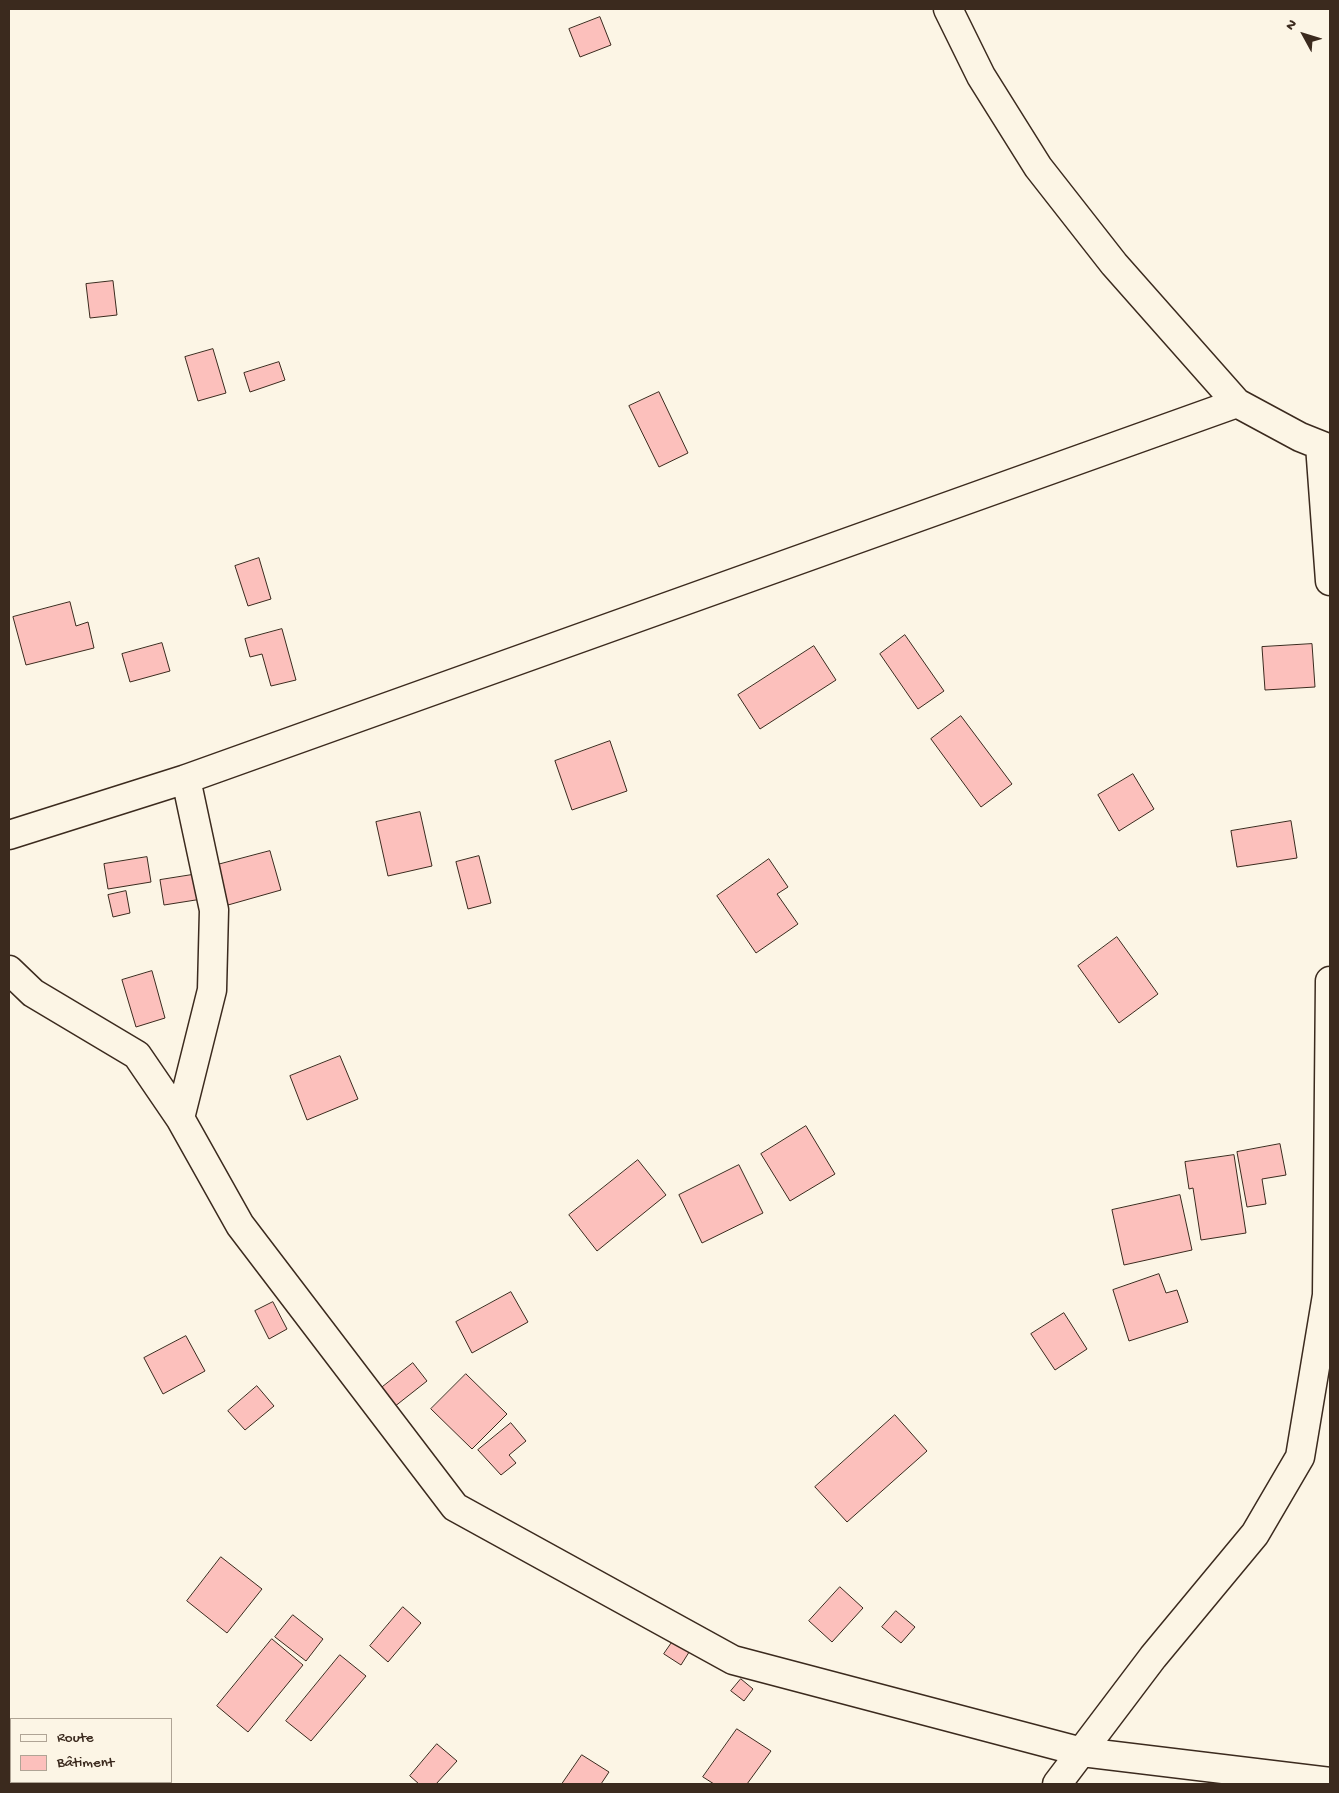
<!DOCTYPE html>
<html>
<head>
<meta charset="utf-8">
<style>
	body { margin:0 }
	#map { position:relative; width:1339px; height:1793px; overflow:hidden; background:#fcf5e5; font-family:"Gochi Hand",sans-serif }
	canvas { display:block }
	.frame { position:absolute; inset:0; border:10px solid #3b2a1e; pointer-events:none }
	.legend { position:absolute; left:10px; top:1718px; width:162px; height:65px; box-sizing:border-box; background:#fcf5e5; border:1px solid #afa495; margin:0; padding:6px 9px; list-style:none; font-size:15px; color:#3b2a1e }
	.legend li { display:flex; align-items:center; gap:10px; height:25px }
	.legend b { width:25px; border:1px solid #afa495 }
	.north { position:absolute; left:1279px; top:10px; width:50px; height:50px; -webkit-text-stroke:4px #fcf5e5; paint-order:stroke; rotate:309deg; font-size:14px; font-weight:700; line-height:20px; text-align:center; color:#3b2a1e }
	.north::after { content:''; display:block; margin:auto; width:18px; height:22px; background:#3b2a1e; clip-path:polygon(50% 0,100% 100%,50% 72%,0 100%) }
</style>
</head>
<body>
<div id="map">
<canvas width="1339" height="1793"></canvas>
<div class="frame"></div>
<ul class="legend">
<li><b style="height:6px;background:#fcf5e5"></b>Route</li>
<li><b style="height:14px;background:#fcc0bc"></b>Bâtiment</li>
</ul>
<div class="north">N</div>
</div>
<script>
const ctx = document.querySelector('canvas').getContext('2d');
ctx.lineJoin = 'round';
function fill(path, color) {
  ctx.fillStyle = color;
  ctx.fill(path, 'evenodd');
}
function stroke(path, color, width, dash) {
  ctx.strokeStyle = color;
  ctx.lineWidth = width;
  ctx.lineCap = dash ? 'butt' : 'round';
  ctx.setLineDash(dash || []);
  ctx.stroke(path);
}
const building = new Path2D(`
	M600,17L611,45L580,57L569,29Z
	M113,281L117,315L90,318L86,284Z
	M213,349L226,393L198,401L185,357Z
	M279,362L285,380L250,392L244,373Z
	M659,392L688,453L659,467L629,406Z
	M259,558L271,599L248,606L235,566Z
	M70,602L76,626L88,622L94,648L26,665L13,617Z
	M282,629L296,680L271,686L262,654L250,657L245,639Z
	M905,635L944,691L918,709L880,654Z
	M162,643L170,671L130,682L122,654Z
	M1312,644L1315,687L1265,690L1262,647Z
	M814,646L836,680L760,729L738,695Z
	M961,716L1012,784L981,807L931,739Z
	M610,741L627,791L572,810L555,761Z
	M1133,774L1154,809L1119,831L1098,795Z
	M420,812L432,866L388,876L376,822Z
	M1291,821L1297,858L1237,867L1231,831Z
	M270,851L281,890L228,905L217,865Z
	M479,856L491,903L468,909L456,862Z
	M147,857L151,882L108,889L104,864Z
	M769,859L788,887L777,894L798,924L756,953L717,896Z
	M198,874L202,899L164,905L160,880Z
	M126,891L130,913L113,917L108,895Z
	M1117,937L1158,994L1119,1023L1078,966Z
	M152,971L165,1018L136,1027L122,980Z
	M340,1056L358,1099L307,1120L290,1076Z
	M806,1126L835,1174L790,1201L761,1154Z
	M1280,1144L1286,1175L1262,1179L1266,1204L1247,1207L1237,1152Z
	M1234,1155L1246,1233L1201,1240L1193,1188L1189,1189L1185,1162Z
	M638,1160L666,1195L597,1251L569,1215Z
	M739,1165L763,1213L702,1243L679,1195Z
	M1180,1195L1192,1250L1124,1265L1112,1210Z
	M1159,1274L1166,1293L1177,1290L1188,1322L1129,1341L1113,1290Z
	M511,1292L528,1322L472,1353L456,1322Z
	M273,1302L287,1329L269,1339L255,1311Z
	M1064,1313L1087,1349L1055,1370L1031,1334Z
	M186,1336L205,1371L163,1394L144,1358Z
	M413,1363L427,1381L394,1407L380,1389Z
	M466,1374L507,1414L472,1449L431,1409Z
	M257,1386L274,1406L245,1430L228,1411Z
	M895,1415L927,1451L847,1522L815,1487Z
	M511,1423L526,1441L509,1455L516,1463L501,1475L478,1450Z
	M221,1557L262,1589L227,1633L187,1601Z
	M840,1587L863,1608L832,1642L809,1621Z
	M403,1607L421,1623L388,1662L370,1646Z
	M896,1611L915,1627L901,1643L882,1627Z
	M293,1615L323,1639L306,1661L275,1637Z
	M675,1638L691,1649L681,1665L664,1654Z
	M272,1639L303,1665L248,1732L217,1706Z
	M340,1655L366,1676L311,1741L286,1721Z
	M741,1679L753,1689L744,1701L731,1691Z
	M737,1729L771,1751L747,1784H714L703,1777Z
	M437,1744L457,1761L436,1784H419L410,1776Z
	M582,1755L609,1772L601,1784H562Z`);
fill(building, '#fcc0bc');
stroke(building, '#3b2a1e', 1);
const minor = new Path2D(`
	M948,9L981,76L1038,167L1114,264L1237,403L1300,437L1330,449
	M1320,445L1330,581
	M186,779L214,910L212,990L180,1118L240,1225L455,1507L733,1660L1082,1752L1330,1782
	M9,835L186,779L1237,403
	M9,970L33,993L137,1055L180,1118
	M1057,1784L1153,1657L1255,1534L1300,1457L1327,1295L1330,981`);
stroke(minor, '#3b2a1e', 31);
stroke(new Path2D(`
	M9,1732L11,1734
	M84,1782L88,1784`), '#3b2a1e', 3, [1, 4]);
stroke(minor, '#fcf5e5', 28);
</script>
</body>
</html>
